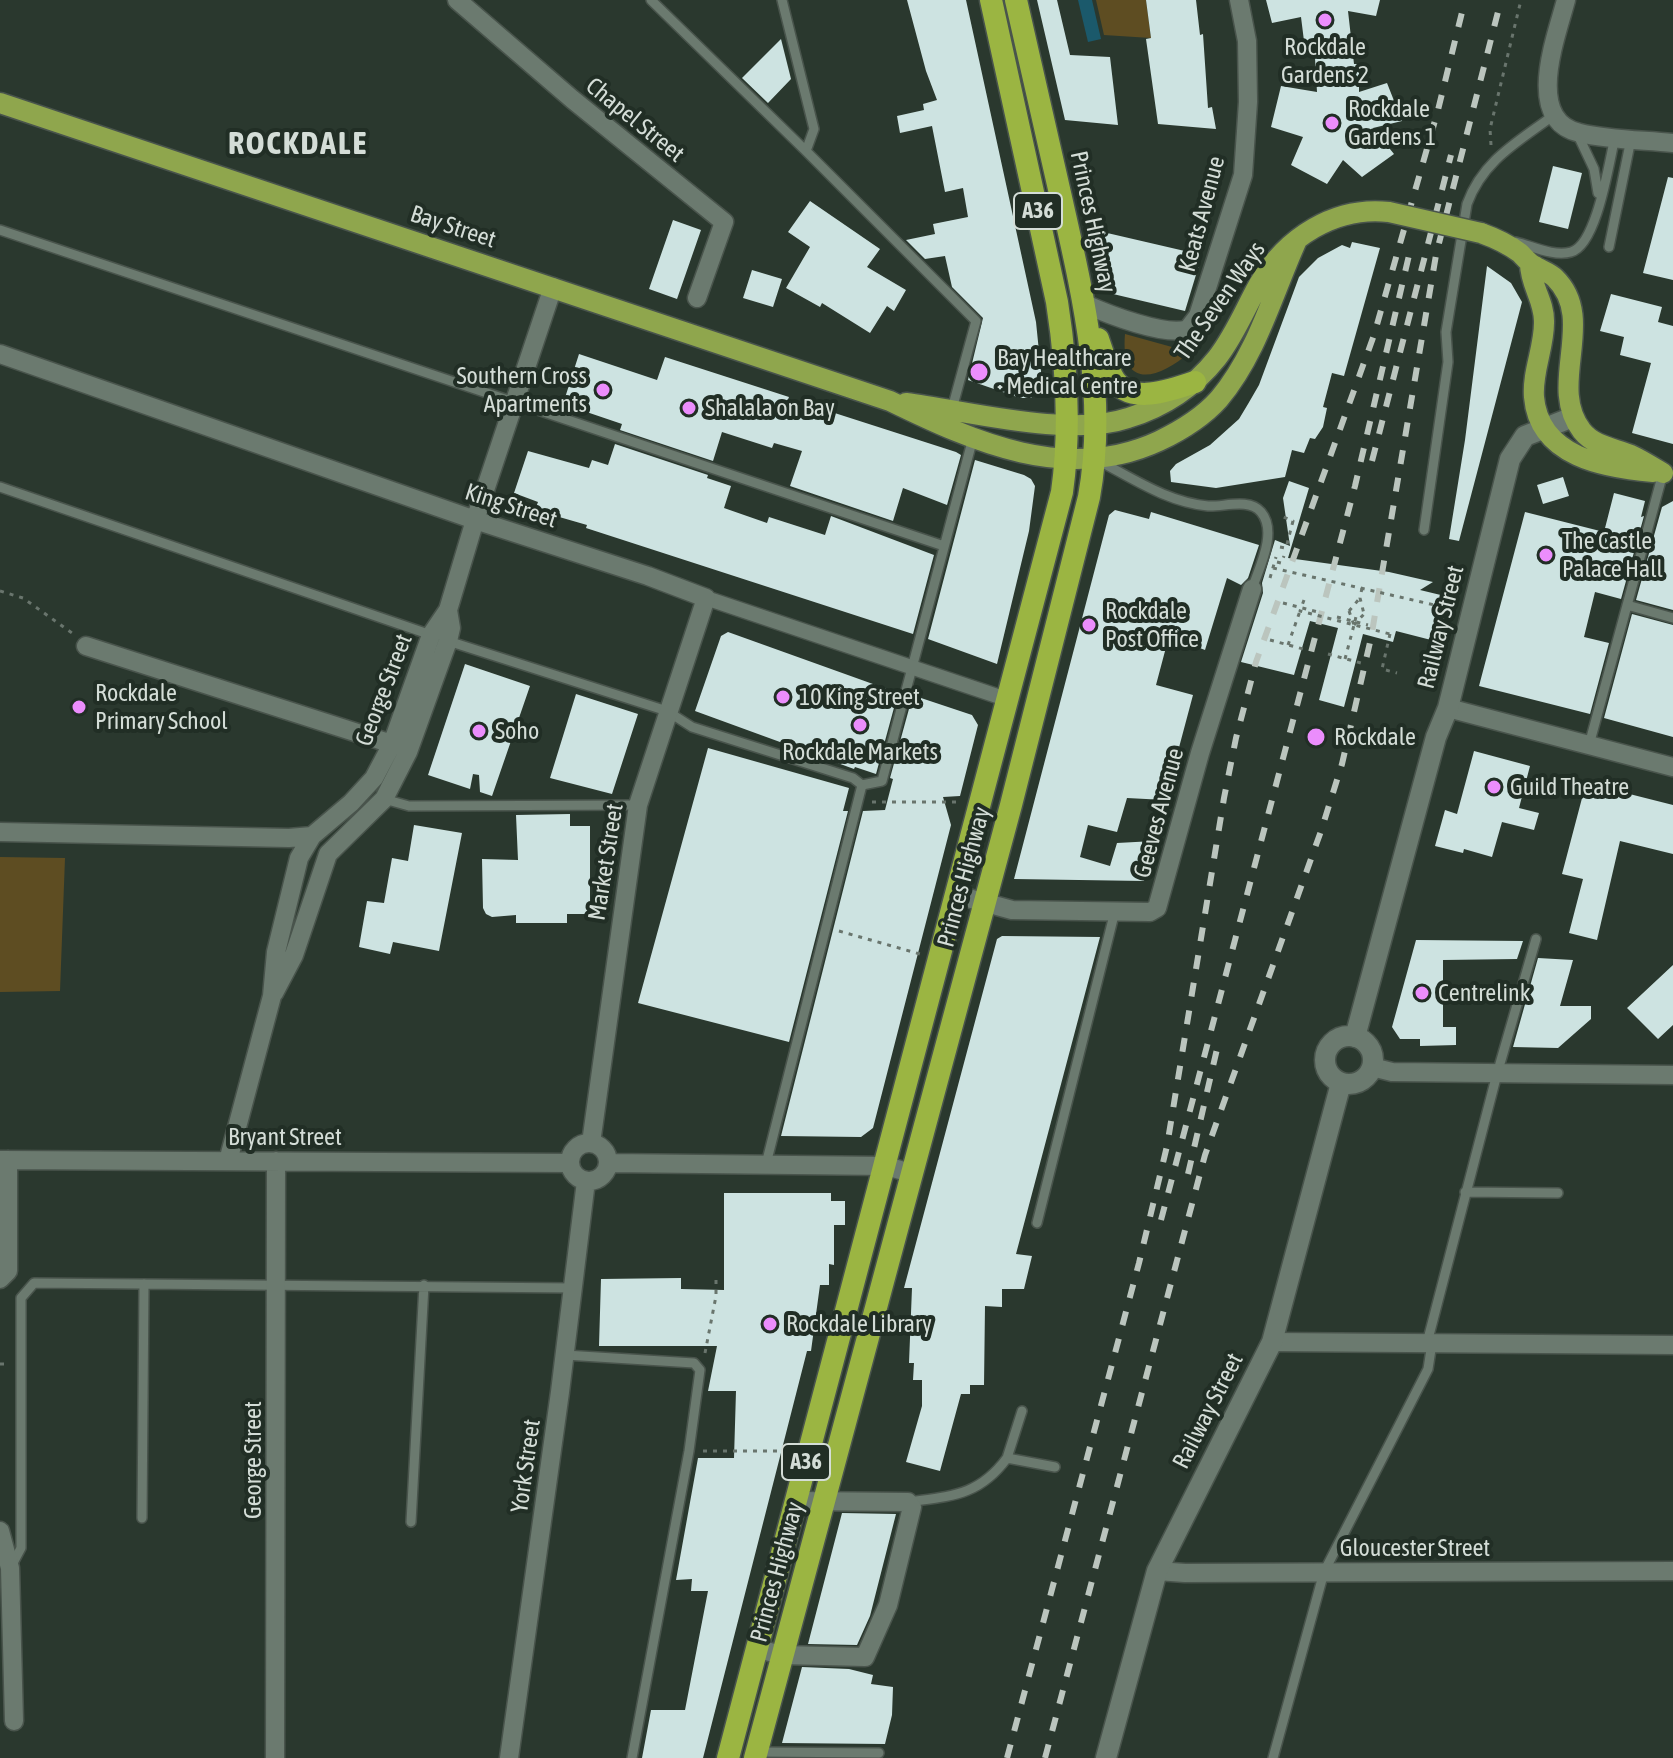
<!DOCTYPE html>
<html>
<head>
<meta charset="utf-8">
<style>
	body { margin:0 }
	canvas { display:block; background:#2a382e }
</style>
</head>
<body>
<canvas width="1673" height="1758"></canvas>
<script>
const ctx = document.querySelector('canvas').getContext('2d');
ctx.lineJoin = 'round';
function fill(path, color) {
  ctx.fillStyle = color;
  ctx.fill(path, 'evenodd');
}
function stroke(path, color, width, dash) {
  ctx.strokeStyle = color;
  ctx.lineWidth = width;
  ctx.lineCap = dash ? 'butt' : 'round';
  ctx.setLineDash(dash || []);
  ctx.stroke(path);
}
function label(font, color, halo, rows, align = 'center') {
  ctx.font = font + ' "Asap Condensed",sans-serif';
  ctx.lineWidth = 8;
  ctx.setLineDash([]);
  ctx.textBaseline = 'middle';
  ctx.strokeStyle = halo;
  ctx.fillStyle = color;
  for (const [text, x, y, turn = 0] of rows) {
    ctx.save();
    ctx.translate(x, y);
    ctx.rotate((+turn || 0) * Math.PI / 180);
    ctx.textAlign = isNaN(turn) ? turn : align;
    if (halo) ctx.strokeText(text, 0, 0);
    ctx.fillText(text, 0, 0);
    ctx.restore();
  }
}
fill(new Path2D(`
	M1096,0H1146L1151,38L1104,35Z
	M1125,334L1190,352C1158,380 1120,390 1125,334Z
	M0,857L65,858L60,991L0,992Z`), '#5e4d22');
fill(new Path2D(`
	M1078,0H1092L1101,39L1088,42Z`), '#1b596b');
fill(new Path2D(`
	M907,0H966L1036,322L1042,381L1039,391L1031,398H1020L968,380L983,318L952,287L945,256L925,259L906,240L935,234L933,224L968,217L963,188L945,192L932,126L900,133L897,116L924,110L923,104L937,100L926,71Z
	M1037,0H1057L1070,55L1110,57L1118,125L1065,120Z
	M1146,0H1196L1200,35L1203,34L1208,108L1212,107L1216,129L1158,124L1146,39L1151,38Z
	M1266,0H1380L1376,16L1348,11L1354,64H1359V92L1387,83L1402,121L1373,128L1394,154L1362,177L1343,160L1327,184L1291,165L1303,137L1271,127L1281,86L1317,92L1314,41H1304L1301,17L1272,23Z
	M781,39L791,79L768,103L742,78Z
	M1553,166L1582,173L1568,229L1539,222Z
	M1668,177L1673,178V280L1643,273Z
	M810,201L880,249L867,267L906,290L894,311L887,306L870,333L822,303L820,307L786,288L810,247L788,232Z
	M673,220L701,230L677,299L649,289Z
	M1090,229L1202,255L1185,311L1113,294L1106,288L1101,279Z
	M1352,242L1380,248L1344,376L1332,373L1323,407L1327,408L1323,427L1315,439L1310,438L1304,453L1292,450L1285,477L1216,488L1171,482L1170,471L1176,464L1210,445L1239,419L1248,404L1259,385L1299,277L1318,258L1342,245L1350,248Z
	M1487,266L1511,283L1522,302L1459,541L1449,539L1465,440Z
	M752,270L782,279L773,307L743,298Z
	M1611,294L1662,307L1658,322L1673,326V444L1632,433L1651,363L1620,355L1624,337L1600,331Z
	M579,354L657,380L665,357L789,397L787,402L815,411L816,407L956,452L961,455L947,505L903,488L893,521L790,486L802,451L774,443L772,448L722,432L713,461L620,430L622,424L563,404Z
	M615,444L708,475L707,478L731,486L724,508L767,523L769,517L825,535L831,516L934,555L913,634L586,528L587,525L535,510L538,502L514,493L528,451L589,468L592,460L608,465Z
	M975,460L1024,475L1031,479L1035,486L1029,531L997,664L928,639Z
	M1563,477L1569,496L1543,504L1537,485Z
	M1289,481L1309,488L1288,558L1389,572L1433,582L1420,590L1449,597L1443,621L1437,620L1435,641L1396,631L1393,642L1363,634L1344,707L1319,700L1338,628L1310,621L1294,675L1241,662L1263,593L1262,583L1275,540L1290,546L1283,498Z
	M1614,493L1645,501L1641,517L1644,516L1621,599L1595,592L1584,637L1609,643L1590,714L1479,686L1525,512L1604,532Z
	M1673,501V610L1636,600L1662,507Z
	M1115,510L1149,519L1151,512L1259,545L1248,578L1241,585L1227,578L1205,650L1169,636L1156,685L1193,695L1165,800L1127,798L1117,832L1088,825L1080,857L1110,866L1117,843L1154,841L1144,881L1014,879L1109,515Z
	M1632,614L1673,625V737L1604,718Z
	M728,632L898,693L876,774L855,767L854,769L695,711L721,636Z
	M465,664L530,686L492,796L480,792L479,775L473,774L470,789L428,775Z
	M576,694L638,714L612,794L550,778Z
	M915,696L972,715L978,725L960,796L943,797L951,825L873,1128L861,1137L781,1136L863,811L885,810L893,779L890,778L912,698Z
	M708,748L849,788L843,811H848L789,1042L638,1003Z
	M1474,751L1530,766L1519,808L1539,813L1534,830L1502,822L1492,857L1464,849L1463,853L1435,846L1445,810L1457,814Z
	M1586,783L1673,805V854L1620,841L1597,940L1569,933L1583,879L1562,874Z
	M570,814V826H590V914H567V923H516V915L492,917L486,914L483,908L482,859L518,860L516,815Z
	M414,825L462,833L439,951L393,942L390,954L359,947L367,901L384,903L392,858L408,861Z
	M1002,936L1100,937L1016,1254L1032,1256L1024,1289H1002V1307L985,1306L984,1385H970V1394H961L940,1471L906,1462L922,1406V1380H913L914,1363H909L912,1288H904L997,939Z
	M1416,940L1523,941L1517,959L1443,960V1027H1456V1045L1420,1046V1039H1400L1392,1027Z
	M1538,958L1573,960L1560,1006H1591V1019L1558,1048L1513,1047Z
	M1673,965V1025L1658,1039L1627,1008Z
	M724,1193H831V1201H845V1225H834V1265L829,1264V1285H820L811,1351H807L703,1758H642L651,1710H685L708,1591H691L692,1579L676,1580L698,1458H734L736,1391H708L717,1346H599L601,1279L681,1278V1289L724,1290Z
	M842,1513L896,1514L870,1616L857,1645L808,1644Z
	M802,1667L849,1669L873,1675L871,1684L893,1687L892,1715L885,1744L782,1743Z`), '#cde3e1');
const service = new Path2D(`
	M651,0L806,151L976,321L952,409
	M782,0L814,129L806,151
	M1577,133L1594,169L1598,193
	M0,230L944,546
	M1516,242C1532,246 1554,257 1571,252C1597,245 1609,162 1615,137
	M1609,247L1631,139
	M1099,461C1134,479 1167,502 1208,506C1224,507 1249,498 1261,512C1278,532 1259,568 1252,589
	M0,487L434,636
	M1424,530L1448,362L1446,332L1467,204C1483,160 1518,142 1554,115
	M1627,605L1673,618
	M448,641L667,711L692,727L853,778L862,785
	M1589,745L1663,473
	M384,799L409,806L638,805
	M766,1164L862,785L882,781L973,438
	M1465,1192L1558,1193
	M1037,1223L1115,911
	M1427,1343L1497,1074L1536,939
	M565,1355L694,1363L700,1370L689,1451L632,1758
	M1007,1458L1022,1411
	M908,1502C951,1496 979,1496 1007,1458L1055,1467
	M142,1518L144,1284
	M411,1522L424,1285
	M12,1565L21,1548V1298L34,1283L574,1288
	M759,1752L879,1753
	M1273,1758L1324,1572L1428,1369L1432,1343`);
const pedestrian = new Path2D(`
	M706,598L1009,700`);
const minor = new Path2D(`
	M457,0L572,99L724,222L697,298
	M1566,0C1557,35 1523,120 1580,133C1609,140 1642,140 1673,143
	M1085,304C1107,314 1166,337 1188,329L1198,316L1243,175L1248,102L1247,41L1239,0
	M0,354L475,520L648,576L706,598L638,805L591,1143
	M86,646L392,744
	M1448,708L1673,767
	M0,832L289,838L312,836
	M957,895L1012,910L1150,912L1157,908L1200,753L1252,589
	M274,993L294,955L328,854L384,799L408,752L448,641L451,628L448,610
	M1372,1067L1392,1072L1673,1075
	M570 1162a19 19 0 1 1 38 0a19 19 0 1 1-38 0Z
	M0,1160L570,1163
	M228,1161L272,996L276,952L299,858L312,836L351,803L374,778L392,744L431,635L448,610L475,520L553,287
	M609,1163L886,1166L911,1173
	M0,1279L8,1271V1160
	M1272,1342L1673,1345
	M0,1531L10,1568L14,1721
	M1157,1571L1185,1573L1673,1571
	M758,1649L782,1655L865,1657L888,1605L912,1507L908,1502L796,1501
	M275,1758L276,1161
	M509,1758L560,1392L586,1181`);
const tertiary = new Path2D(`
	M1325 1060a24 24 0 1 1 48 0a24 24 0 1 1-48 0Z
	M1355,1037L1436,737L1448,708L1510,459L1525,436L1573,417
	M1106,1758L1157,1571L1272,1342L1341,1083`);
const primary = new Path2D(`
	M0,103L890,401C974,442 1067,484 1159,441C1180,431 1203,417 1219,399C1257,354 1273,293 1297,240
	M1481,233C1495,238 1508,244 1520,253C1524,257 1528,262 1533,265C1540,270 1549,272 1555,278C1598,320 1546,385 1582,431C1594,446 1614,448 1631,455C1642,460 1653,467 1663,473
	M1530,264C1530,285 1545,301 1544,323C1544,348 1532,372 1534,397C1539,457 1605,468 1653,472
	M906,403C968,411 1069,438 1128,418C1164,407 1194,387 1217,358C1235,335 1245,309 1259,284C1286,237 1335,206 1389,212`);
const trunk = new Path2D(`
	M1098,339C1102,351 1106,364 1112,376C1128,407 1170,390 1195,382
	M728,1758L1062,492C1071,428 1067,366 1057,302L991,0
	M755,1758L1011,805L1089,497C1107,398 1084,299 1062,202C1047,135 1031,67 1016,0`);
stroke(service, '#49544c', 12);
stroke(pedestrian, '#49544c', 17);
stroke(minor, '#49544c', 21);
stroke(tertiary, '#49544c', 23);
stroke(primary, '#49544c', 23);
stroke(trunk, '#49544c', 25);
stroke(new Path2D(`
	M1491,145L1490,129L1521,0
	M1280,547L1286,548L1293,521L1281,516
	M1277,562L1281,563L1284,556
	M1362,588L1360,598L1364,614
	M0,591L23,598L72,633
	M1283,603L1318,612
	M1439,606L1451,608
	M1349,611L1360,598
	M1337,617L1368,625
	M1390,634L1382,669L1397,673
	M1270,640L1307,650
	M1288,645L1300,611
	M1328,654L1361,663
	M1345,659L1354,625
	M1427,661L1437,664
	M872,802H960
	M839,931L920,954
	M705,1353L716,1296V1276
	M0,1364H9
	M703,1451H787`), '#69756d', 3, [4, 6]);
stroke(service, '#6b7a6f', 9);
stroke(pedestrian, '#6b7a6f', 14);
stroke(minor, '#6b7a6f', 18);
stroke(tertiary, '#6b7a6f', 20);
stroke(primary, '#8fa64d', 20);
stroke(trunk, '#9bb542', 22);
stroke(new Path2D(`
	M1372,461L1451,155
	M1188,1174L1217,1049
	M1161,1220L1355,486L1410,251
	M1007,1758L1139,1263L1167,1146L1224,798L1236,738L1256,662L1374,335L1438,110L1465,0
	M1045,1758L1205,1155L1321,831L1342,764L1371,638L1436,255L1501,0`), '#bbc5be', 6, [14, 14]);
const primaryBridge = new Path2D(`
	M1389,212L1481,233`);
stroke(primaryBridge, '#49544c', 23, []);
stroke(new Path2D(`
	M1273,568L1439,606
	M1270,578L1276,557
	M1304,600L1300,611L1390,634
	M1349,611L1354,625
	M1355,621L1357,612
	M1354,625L1364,614`), '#69756d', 3, [4, 6]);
stroke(primaryBridge, '#8fa64d', 20);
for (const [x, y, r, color] of [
	[1325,20,8,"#eb8dfc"],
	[1332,123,8,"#eb8dfc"],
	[979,372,10,"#eb8dfc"],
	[603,390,8,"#eb8dfc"],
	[689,408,8,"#eb8dfc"],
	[1546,555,8,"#eb8dfc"],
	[1089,625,8,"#eb8dfc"],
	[783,697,8,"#eb8dfc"],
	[79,707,8,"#eb8dfc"],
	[860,725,8,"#eb8dfc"],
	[479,731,8,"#eb8dfc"],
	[1316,737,10,"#eb8dfc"],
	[1494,787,8,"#eb8dfc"],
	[1422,993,8,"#eb8dfc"],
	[770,1324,8,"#eb8dfc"]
]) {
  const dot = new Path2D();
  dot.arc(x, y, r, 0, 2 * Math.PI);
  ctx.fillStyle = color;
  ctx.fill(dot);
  stroke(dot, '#212e25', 3);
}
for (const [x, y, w] of [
	[1038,211,48],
	[806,1462,48]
]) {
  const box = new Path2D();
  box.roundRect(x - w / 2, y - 18, w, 36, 6);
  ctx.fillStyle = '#212e25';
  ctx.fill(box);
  stroke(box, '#d4ddd7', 2);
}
label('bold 22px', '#d4ddd7', null, [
	["A36",1038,211],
	["A36",806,1462]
]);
label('24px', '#d4ddd7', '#212e25', [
	["Rockdale",1325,47,"center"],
	["Gardens 2",1325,75,"center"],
	["Rockdale",1348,109],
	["Gardens 1",1348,137],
	["Bay Healthcare",997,358],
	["- Medical Centre",997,386],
	["Southern Cross",587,376,"right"],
	["Apartments",587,404,"right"],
	["Shalala on Bay",705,408],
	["The Castle",1562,541],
	["Palace Hall",1562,569],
	["Rockdale",1105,611],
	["Post Office",1105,639],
	["Rockdale",95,693],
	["Primary School",95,721],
	["10 King Street",799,697],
	["Soho",495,731],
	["Rockdale",1334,737],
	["Rockdale Markets",860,752,"center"],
	["Guild Theatre",1510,787],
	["Centrelink",1438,993],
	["Rockdale Library",786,1324]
], 'left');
label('24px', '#d4ddd7', '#212e25', [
	["Chapel Street",635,120,39],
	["Keats Avenue",1202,214,-75],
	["Princes Highway",1093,222,78],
	["Bay Street",453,227,18],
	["The Seven Ways",1220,301,-55],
	["King Street",511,506,18],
	["Railway Street",1441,627,-76],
	["George Street",384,690,-69],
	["Geeves Avenue",1159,813,-75],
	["Market Street",606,862,-81],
	["Princes Highway",964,877,-75],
	["Bryant Street",285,1137],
	["Railway Street",1208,1411,-63],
	["George Street",253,1460,-90],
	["York Street",526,1466,-82],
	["Gloucester Street",1415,1548],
	["Princes Highway",777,1572,-75]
]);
ctx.letterSpacing = '2px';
label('bold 32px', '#d4ddd7', '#212e25', [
	["ROCKDALE",298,144]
]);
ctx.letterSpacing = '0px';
</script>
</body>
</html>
